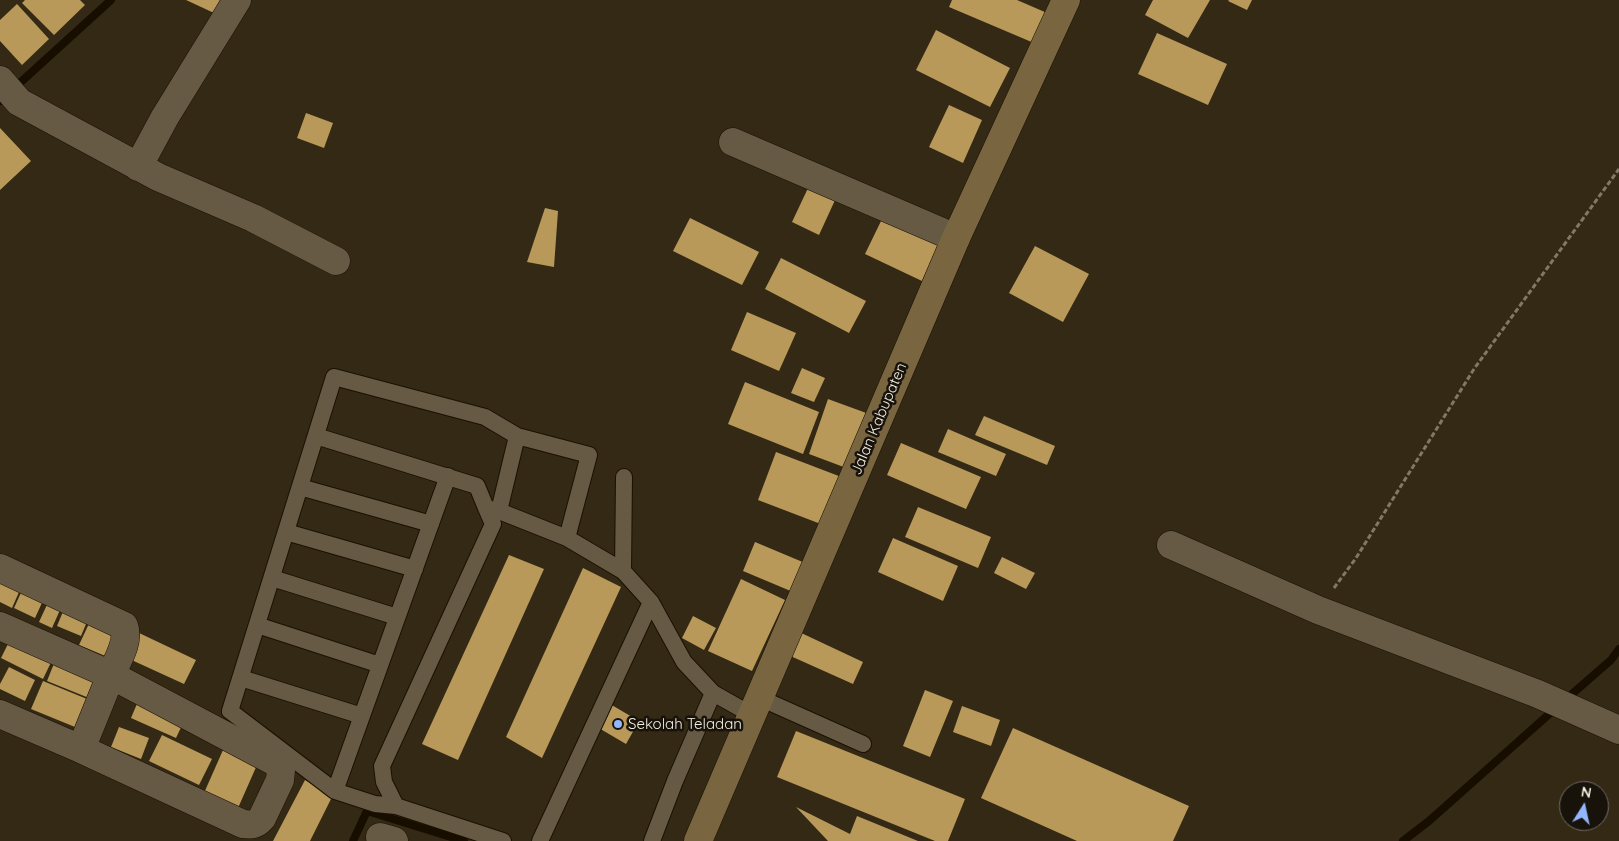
<!DOCTYPE html>
<html>
<head>
<meta charset="utf-8">
<style>
	body { margin:0 }
	#map { position:relative; width:1619px; height:841px; overflow:hidden; background:#332915; font-family:Quicksand,sans-serif }
	canvas { display:block }
	.north { position:absolute; left:1559px; top:781px; width:50px; height:50px; box-sizing:border-box; background:#17120a; border:1px solid #706a61; border-radius:50%; rotate:10deg; font-size:14px; font-weight:700; line-height:20px; text-align:center; color:#f5efe3 }
	.north::after { content:''; display:block; margin:auto; width:18px; height:22px; background:#92b7fd; clip-path:polygon(50% 0,100% 100%,50% 72%,0 100%) }
</style>
</head>
<body>
<div id="map">
<canvas width="1619" height="841"></canvas>
<div class="north">N</div>
</div>
<script>
const ctx = document.querySelector('canvas').getContext('2d');
ctx.lineJoin = 'round';
function stroke(path, color, width, dash) {
  ctx.strokeStyle = color;
  ctx.lineWidth = width;
  ctx.lineCap = dash ? 'butt' : 'round';
  ctx.setLineDash(dash || []);
  ctx.stroke(path);
}
function fill(path, color) {
  ctx.fillStyle = color;
  ctx.fill(path, 'evenodd');
}
function label(font, color, halo, rows, align = 'center') {
  ctx.font = font + ' Quicksand,sans-serif';
  ctx.lineWidth = 5;
  ctx.setLineDash([]);
  ctx.textBaseline = 'middle';
  ctx.strokeStyle = halo;
  ctx.fillStyle = color;
  for (const [text, x, y, turn = 0] of rows) {
    ctx.save();
    ctx.translate(x, y);
    ctx.rotate((+turn || 0) * Math.PI / 180);
    ctx.textAlign = isNaN(turn) ? turn : align;
    if (halo) ctx.strokeText(text, 0, 0);
    ctx.fillText(text, 0, 0);
    ctx.restore();
  }
}
stroke(new Path2D(`
	M0,101L111,0
	M1564,701L1611,660L1619,649
	M353,841L367,811L464,841
	M1403,841L1429,821L1556,708`), '#170e00', 8);
fill(new Path2D(`
	M25,0H80L85,5L54,35L22,3Z
	M186,0H220L214,13Z
	M952,0H1017L1054,16L1041,46L949,7Z
	M1153,0H1210L1188,38L1145,15Z
	M1229,0H1252L1247,10L1228,1Z
	M17,4L49,39L22,65L0,41V20Z
	M936,30L1010,68L990,107L916,70Z
	M1157,33L1227,64L1208,105L1138,74Z
	M949,105L982,120L963,163L929,147Z
	M306,113L333,123L324,148L297,138Z
	M0,128L31,161L0,190Z
	M809,186L836,198L819,235L792,222Z
	M545,208L558,211L554,267L527,262Z
	M690,218L759,252L742,285L673,251Z
	M882,219L938,245L922,281L865,254Z
	M1035,246L1089,274L1063,322L1009,293Z
	M781,258L866,301L849,333L765,289Z
	M747,312L796,333L779,371L731,350Z
	M802,368L825,378L814,402L791,393Z
	M745,382L819,412L803,454L728,424Z
	M828,399L869,414L849,469L809,454Z
	M984,416L1055,446L1047,465L975,435Z
	M948,429L1006,454L996,476L938,452Z
	M901,443L981,477L966,509L887,475Z
	M776,452L844,478L826,526L758,500Z
	M918,507L991,537L978,568L905,537Z
	M893,538L958,566L943,601L878,572Z
	M755,542L805,563L793,592L743,571Z
	M509,555L544,569L458,760L422,744Z
	M1002,557L1035,573L1026,589L994,573Z
	M583,568L621,587L542,758L506,737Z
	M0,572L23,583L12,608L0,602Z
	M741,579L785,600L752,671L708,651Z
	M25,584L46,594L35,618L14,608Z
	M51,596L64,601L52,628L39,622Z
	M67,602L91,612L81,636L57,626Z
	M93,615L123,628L110,658L79,645Z
	M693,616L716,628L704,650L682,638Z
	M797,631L863,662L853,684L786,654Z
	M137,632L196,660L184,684L125,657Z
	M13,634L55,654L43,679L1,658Z
	M57,656L99,673L89,698L47,681Z
	M9,667L35,680L25,701L0,689V684Z
	M43,681L87,699L75,727L31,709Z
	M925,690L953,701L930,757L903,746Z
	M139,699L185,719L176,738L131,718Z
	M610,704L639,721L626,744L597,727Z
	M962,706L1000,720L991,746L953,732Z
	M119,727L149,738L141,759L111,747Z
	M1013,728L1189,806L1173,841H1077L981,798Z
	M796,731L965,799L948,841H935L777,777Z
	M162,735L212,759L199,785L149,761Z
	M223,750L257,765L238,808L204,793Z
	M305,780L333,795L310,841H273Z
	M796,807L850,834L857,816L918,841H828Z`), '#b9995a');
const service = new Path2D(`
	M316,436L477,486L486,508
	M300,487L431,524
	M499,511L517,436L589,455L567,538
	M286,532L415,569
	M623,571L624,477
	M272,578L397,617
	M257,625L380,665
	M241,678L362,716
	M760,698L863,744
	M335,791L448,476
	M396,806L375,804L335,791L230,711L334,377L485,417L517,436
	M503,841L396,806L384,782L382,766L493,524L486,508L499,511L567,538L623,571L651,602L684,662L713,693L752,715
	M540,841L651,602
	M652,841L675,781L713,693`);
const minor = new Path2D(`
	M0,80L19,102L158,177L253,218L336,261
	M733,142L956,238
	M138,167L165,117L237,0
	M1171,545L1318,610L1538,694L1619,730
	M0,568L124,626C130,641 117,661 111,675L277,763L281,770L280,780L262,818C256,825 252,825 243,824L81,749
	M0,626L111,675L81,749L0,714
	M380,837L394,841`);
const secondary = new Path2D(`
	M698,841L956,238L1066,0`);
stroke(service, '#1b1101', 18);
stroke(minor, '#1b1101', 29);
stroke(secondary, '#1b1101', 29);
stroke(new Path2D(`
	M1334,588L1356,558L1474,369L1619,169`), '#817867', 3, [5, 2.5]);
stroke(service, '#665a45', 16);
stroke(minor, '#665a45', 28);
stroke(secondary, '#796641', 28);
for (const [x, y, r, color] of [
	[618,724,5,"#92b7fd"]
]) {
  const dot = new Path2D();
  dot.arc(x, y, r, 0, 2 * Math.PI);
  ctx.fillStyle = color;
  ctx.fill(dot);
  stroke(dot, '#17120a', 2);
}
label('15px', '#f5efe3', '#17120a', [
	["Jalan Kabupaten",879,419,-67]
]);
label('15px', '#f5efe3', '#17120a', [
	["Sekolah Teladan",628,724]
], 'left');
</script>
</body>
</html>
